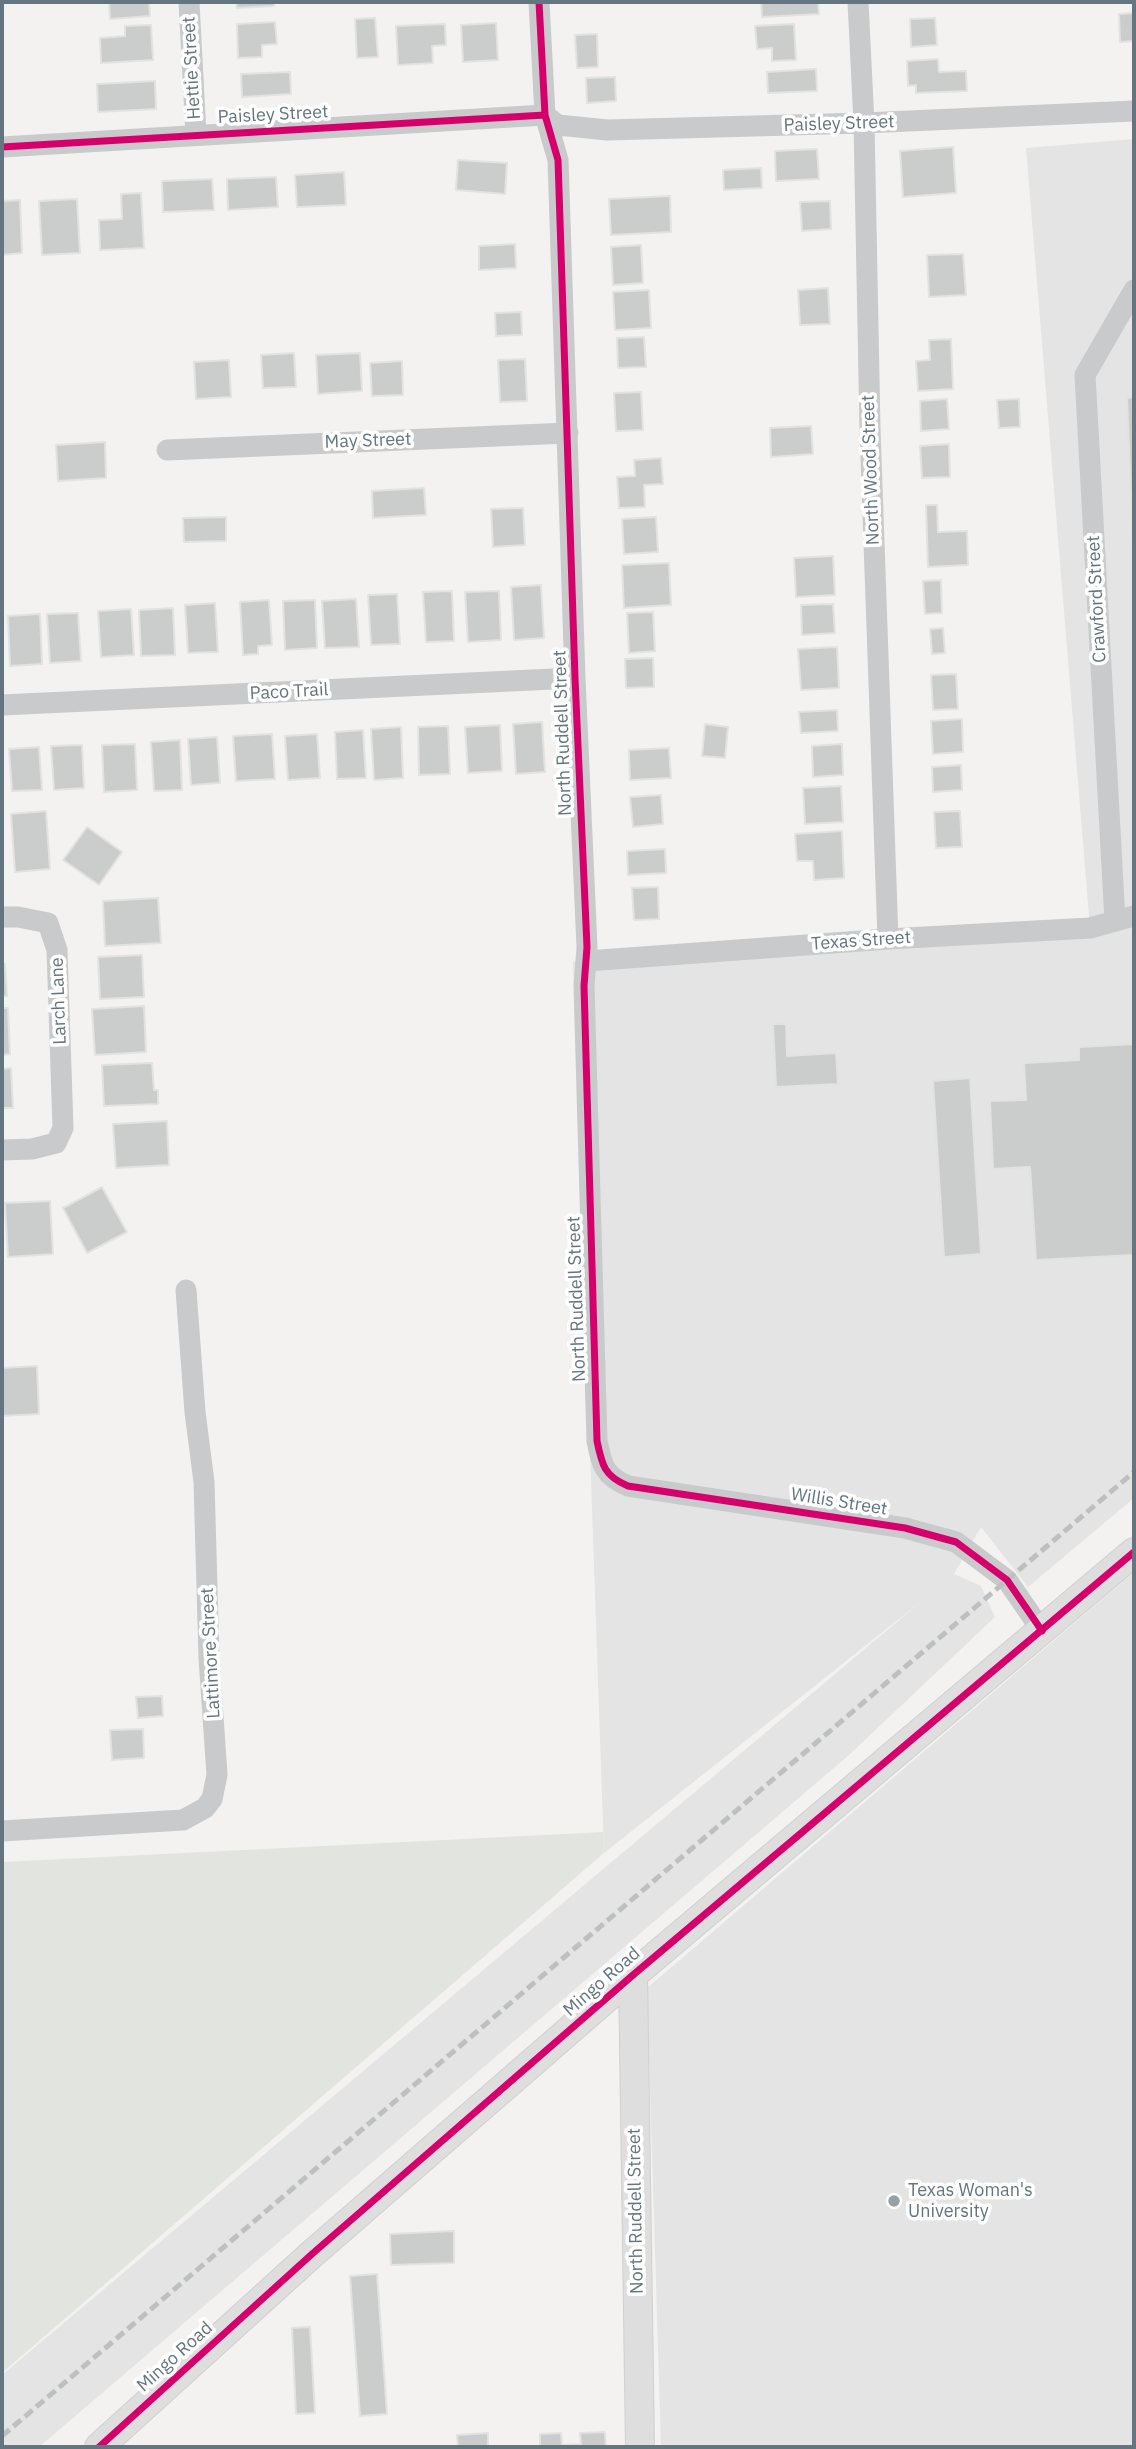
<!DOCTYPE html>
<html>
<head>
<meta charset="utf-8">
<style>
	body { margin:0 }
	#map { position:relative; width:1136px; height:2449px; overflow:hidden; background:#f3f2f1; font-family:"IBM Plex Sans",sans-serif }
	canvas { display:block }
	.frame { position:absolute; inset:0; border:4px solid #64757f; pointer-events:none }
</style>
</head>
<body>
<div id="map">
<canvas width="1136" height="2449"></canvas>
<div class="frame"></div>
</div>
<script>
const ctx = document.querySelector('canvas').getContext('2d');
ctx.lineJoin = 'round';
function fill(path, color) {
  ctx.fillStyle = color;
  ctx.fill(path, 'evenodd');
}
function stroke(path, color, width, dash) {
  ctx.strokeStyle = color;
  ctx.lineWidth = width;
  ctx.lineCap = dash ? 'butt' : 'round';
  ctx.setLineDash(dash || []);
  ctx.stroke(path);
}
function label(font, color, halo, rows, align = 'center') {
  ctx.font = font + ' "IBM Plex Sans",sans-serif';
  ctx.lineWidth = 7;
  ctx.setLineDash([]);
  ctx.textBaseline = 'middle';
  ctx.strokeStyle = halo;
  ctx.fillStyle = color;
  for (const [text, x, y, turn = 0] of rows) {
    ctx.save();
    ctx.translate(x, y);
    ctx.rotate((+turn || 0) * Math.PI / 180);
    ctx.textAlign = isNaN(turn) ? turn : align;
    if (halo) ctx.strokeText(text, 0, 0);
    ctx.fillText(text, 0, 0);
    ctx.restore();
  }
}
fill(new Path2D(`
	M1134,139V1498L1028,1587L981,1527L954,1574L981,1586L995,1617L849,1755L39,2447H2V2375L923,1600L604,1853L573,962L888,939L1090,928L1026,148Z
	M1134,1572V2447H661L647,1988Z`), '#e3e4e3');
fill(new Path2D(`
	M603,1832L604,1853L2,2373V1862Z`), '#e2e5df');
const building = new Path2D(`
	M109,2H149L150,16L110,19Z
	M236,2H274V6L237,8Z
	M761,2H818L819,14L762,17Z
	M1134,13V41L1120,42L1119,14Z
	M375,18L378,57L357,58L355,19Z
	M935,18L937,45L911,47L910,19Z
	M275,22L277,44L262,45V57L238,58L237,24Z
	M496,23L498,60L463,62L461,25Z
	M445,24L446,45L432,46L433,63L398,65L396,26Z
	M794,24L796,60L772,61V48L757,49L755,26Z
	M151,25L153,60L101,63L100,38L125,36V26Z
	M597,34L598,67L577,68L575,35Z
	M938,59L939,72L966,71L967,91L916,93V85L908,86L907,61Z
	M816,69L817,91L768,93L767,72Z
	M290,72L291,94L242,97L241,74Z
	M615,77L616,101L587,103L586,78Z
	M155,81L156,109L98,112L97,84Z
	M953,147L956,193L903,197L900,151Z
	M817,149L819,179L776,181L775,151Z
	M458,160L507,163L505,194L456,190Z
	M761,168L762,188L724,190L723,170Z
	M344,172L346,205L297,207L295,175Z
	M276,177L278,207L228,210L227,179Z
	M212,179L214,210L163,212L162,181Z
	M141,193L144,248L100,250L99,220L122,219L121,194Z
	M670,196L671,232L611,235L609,199Z
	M77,199L80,253L42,255L39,201Z
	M20,200L22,253L2,255V201Z
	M830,201L831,229L802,231L800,202Z
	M515,244L516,268L479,270V246Z
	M641,245L643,283L613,285L611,247Z
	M963,254L966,295L929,297L927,255Z
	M828,288L830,324L800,325L798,290Z
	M649,290L651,328L615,330L613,292Z
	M521,312L522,335L496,336L495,313Z
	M644,337L646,367L618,368L617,338Z
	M951,339L953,389L918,391L916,361L930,360L929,340Z
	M294,353L296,387L263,388L261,355Z
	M360,353L362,391L318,394L316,355Z
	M525,359L527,401L500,402L498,360Z
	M229,360L231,397L196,399L194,362Z
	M402,361L403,395L372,396L370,363Z
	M641,392L643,430L616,431L614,393Z
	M1134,397V569L1127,398Z
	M947,399L949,429L921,431L920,401Z
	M1019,399L1020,427L999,428L997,400Z
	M811,426L813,454L771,457L770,428Z
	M105,442L106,478L58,481L56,445Z
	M949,444L950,477L922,478L920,446Z
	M661,458L663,484L644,485L645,507L619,508L617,477L635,476L634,460Z
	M424,488L426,515L373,518L372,491Z
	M926,505H937L938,532L967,531L968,565L928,567Z
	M523,508L525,545L493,547L491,509Z
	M226,517V541L184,542L183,518Z
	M656,517L658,552L624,554L622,519Z
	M833,556L835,595L796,597L794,558Z
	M669,563L671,605L624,608L622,565Z
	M941,580L942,613L925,614L923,581Z
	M541,585L544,638L514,640L511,587Z
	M452,591L454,641L426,642L423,592Z
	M499,591L501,640L468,642L465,592Z
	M397,594L400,644L371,645L368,595Z
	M356,599L359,647L325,648L322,601Z
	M269,600L272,645L258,646V654L243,655L240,602Z
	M315,600L317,648L285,650L283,601Z
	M215,603L218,652L188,653L185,605Z
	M833,604L835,633L802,635L801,605Z
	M173,608L175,655L141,656L139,610Z
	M131,609L134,655L101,657L98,611Z
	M653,612L655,651L629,653L627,613Z
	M78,613L81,661L50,663L47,614Z
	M40,614L42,664L10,666L8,616Z
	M943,628L945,653L932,654L930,629Z
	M837,647L839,688L801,690L798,649Z
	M653,658L654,687L626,688L625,659Z
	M956,674L958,709L933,710L931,675Z
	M837,710L838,731L801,733L799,712Z
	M962,719L963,752L933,754L931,721Z
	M542,722L545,772L516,774L513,724Z
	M705,724L728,727L725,758L702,756Z
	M500,725L502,771L468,773L465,727Z
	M448,726L450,774L419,775L418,727Z
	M401,727L403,778L374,780L371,729Z
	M363,730L366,778L337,779L335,732Z
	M272,734L275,779L236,781L233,736Z
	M317,734L320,778L288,780L285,736Z
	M217,737L220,783L191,785L188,739Z
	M180,740L182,790L154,791L151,742Z
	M135,744L137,790L104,792L102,745Z
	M842,744L843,775L813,777L812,746Z
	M82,745L84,788L54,790L51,746Z
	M39,747L42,790L12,791L9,749Z
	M669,748L671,778L630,780L629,750Z
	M961,765L962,790L933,792L932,767Z
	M841,786L843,822L805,824L803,788Z
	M661,795L663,824L633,827L630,797Z
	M46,811L50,869L15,872L11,814Z
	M960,811L962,847L936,848L934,812Z
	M87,827L122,852L99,885L63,860Z
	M842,831L844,878L814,880L813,861H797L795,834Z
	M665,849L666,873L628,875L627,851Z
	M658,887L659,919L634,920L632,888Z
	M158,898L161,943L105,946L103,901Z
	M142,955L144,997L100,999L98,957Z
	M2,964H5L7,996H2Z
	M144,1006L146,1052L95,1055L92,1009Z
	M2,1008H8L10,1054L2,1055Z
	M773,1024H786L787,1056L836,1053L838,1084L776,1087Z
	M1134,1044V1255L1036,1260L1030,1167L993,1169L990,1101L1026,1100L1024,1063L1079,1060V1047Z
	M152,1063L154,1090H158V1104L104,1106L102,1065Z
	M11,1068L13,1108H2V1069Z
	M970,1078L981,1254L944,1257L933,1081Z
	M167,1121L169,1165L116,1168L113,1124Z
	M102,1187L127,1232L87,1253L63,1208Z
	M50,1201L53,1254L8,1257L5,1203Z
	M37,1366L39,1414L2,1416V1368Z
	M162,1696L163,1716L138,1718L136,1697Z
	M143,1729L144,1758L112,1760L110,1730Z
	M454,2231V2263L391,2265L390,2234Z
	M377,2274L387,2414L360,2416L350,2276Z
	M310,2327L315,2413L296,2414L292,2328Z
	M605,2432L606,2447H540V2434L561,2433L562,2445L581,2444L580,2433Z
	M488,2433V2447H458L457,2435Z`);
fill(building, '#cbcccc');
stroke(building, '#e2e2e0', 2);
const secondary = new Path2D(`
	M633,1975L640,2447
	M99,2447L312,2254L633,1975L1134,1552`);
stroke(secondary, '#cfd0d0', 30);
stroke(new Path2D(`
	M189,2L196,135
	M539,2L545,115L558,160L575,678L587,947L584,986L597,1441C602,1465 604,1476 628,1486L905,1528L956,1542L1007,1580L1042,1631
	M858,2L864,123L870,429L888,939
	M2,147L545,115L558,125L607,130L864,123L1134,111
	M167,450L568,433
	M2,705L575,678
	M2,917H18L48,923L57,950L63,1128L56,1143L32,1149L2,1150
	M1115,921L1085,375L1134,290
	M587,961L888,939L1090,928L1134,916
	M2,1831L183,1820L205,1808L212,1799L217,1775L209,1658L204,1482L195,1412L186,1290`), '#c8cacb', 21);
stroke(secondary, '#dededf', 28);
stroke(new Path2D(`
	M2,2436L1134,1472`), '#bebfc0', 5, [10, 5]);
stroke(new Path2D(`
	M539,2L545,115L558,160L575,678L587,947L584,986L597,1441C602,1465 604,1476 628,1486L905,1528L956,1542L1007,1580L1042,1631
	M2,147L545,115
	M99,2447L312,2254L633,1975L1134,1552`), '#d6006c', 7);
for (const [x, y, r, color] of [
	[894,2201,7,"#96a1a7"]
]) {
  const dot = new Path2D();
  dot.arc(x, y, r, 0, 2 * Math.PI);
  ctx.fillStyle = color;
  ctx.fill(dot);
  stroke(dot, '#fff', 2.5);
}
label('18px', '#64757f', '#fff', [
	["Hettie Street",192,68,-93],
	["Paisley Street",273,115,-3],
	["Paisley Street",839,124,-2],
	["May Street",368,441,-2],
	["North Wood Street",871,470,-92],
	["Crawford Street",1097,599,-93],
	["Paco Trail",289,692,-3],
	["North Ruddell Street",563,733,-92],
	["Texas Street",861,941,-4],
	["Larch Lane",59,1001,-92],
	["North Ruddell Street",577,1299,-92],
	["Willis Street",839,1502,9],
	["Lattimore Street",211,1653,-93],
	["Mingo Road",602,1982,-41],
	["North Ruddell Street",636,2211,-91],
	["Mingo Road",175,2357,-42]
]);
label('18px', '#64757f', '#fff', [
	["Texas Woman's",908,2191],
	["University",908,2212]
], 'left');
</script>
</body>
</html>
